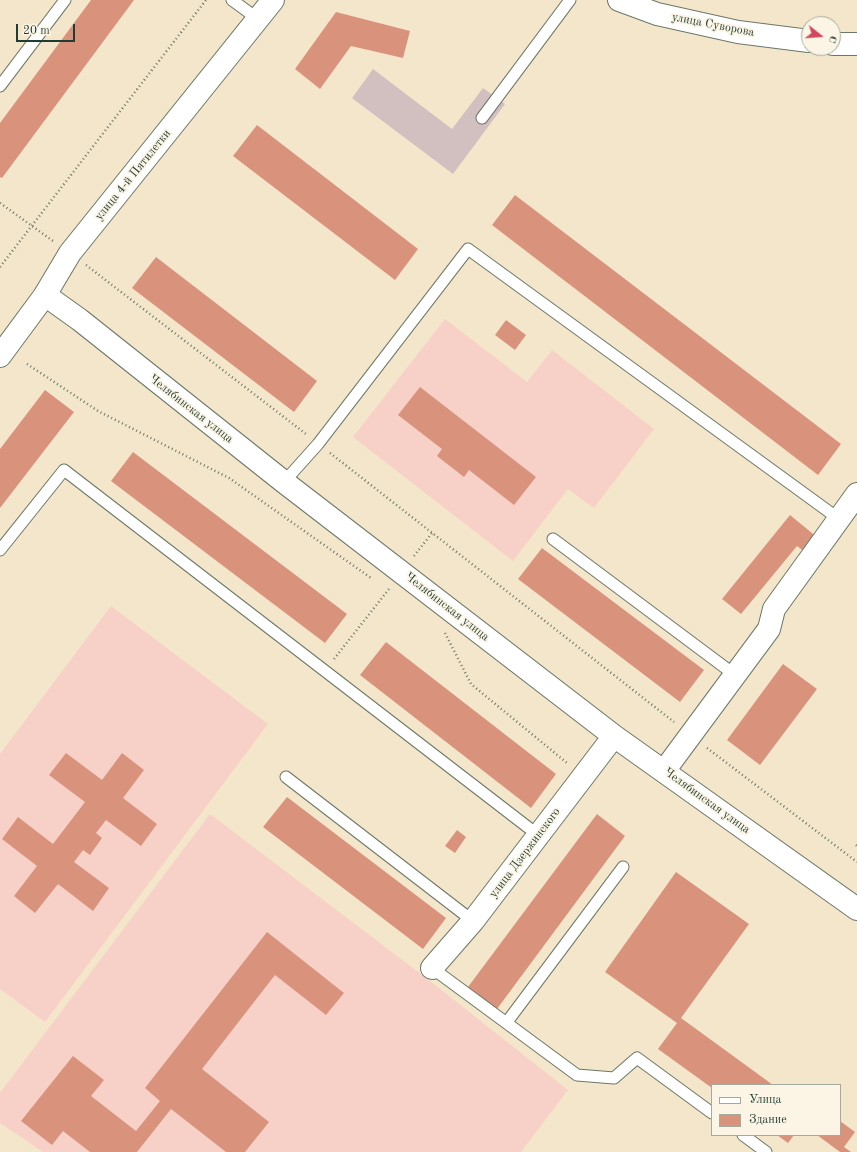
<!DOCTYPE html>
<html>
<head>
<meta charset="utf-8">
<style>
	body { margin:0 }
	#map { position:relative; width:857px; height:1152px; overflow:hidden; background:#f4e6ca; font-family:"Old Standard TT",serif }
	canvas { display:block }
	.legend { position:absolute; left:711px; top:1084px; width:130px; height:52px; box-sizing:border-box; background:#fcf5e5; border:1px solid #a4ab9e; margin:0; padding:5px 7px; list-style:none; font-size:12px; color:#1f3d34 }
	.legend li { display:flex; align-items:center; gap:8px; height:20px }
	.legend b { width:20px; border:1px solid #a4ab9e }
	.north { position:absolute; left:801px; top:16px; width:40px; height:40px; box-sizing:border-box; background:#fcf5e5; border:1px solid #a4ab9e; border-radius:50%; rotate:107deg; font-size:11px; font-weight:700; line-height:16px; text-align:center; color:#1f3d34 }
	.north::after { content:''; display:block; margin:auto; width:14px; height:18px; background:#d1495b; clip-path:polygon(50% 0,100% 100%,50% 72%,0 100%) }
	.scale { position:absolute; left:16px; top:24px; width:59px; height:18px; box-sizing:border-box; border:2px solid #1f3d34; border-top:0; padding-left:5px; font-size:12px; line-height:14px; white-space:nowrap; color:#1f3d34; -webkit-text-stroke:3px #fcf5e5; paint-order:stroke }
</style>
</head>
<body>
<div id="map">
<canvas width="857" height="1152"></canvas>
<ul class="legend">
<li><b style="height:5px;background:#fff"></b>Улица</li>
<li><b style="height:11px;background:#d9937d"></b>Здание</li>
</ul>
<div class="north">С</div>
<div class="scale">20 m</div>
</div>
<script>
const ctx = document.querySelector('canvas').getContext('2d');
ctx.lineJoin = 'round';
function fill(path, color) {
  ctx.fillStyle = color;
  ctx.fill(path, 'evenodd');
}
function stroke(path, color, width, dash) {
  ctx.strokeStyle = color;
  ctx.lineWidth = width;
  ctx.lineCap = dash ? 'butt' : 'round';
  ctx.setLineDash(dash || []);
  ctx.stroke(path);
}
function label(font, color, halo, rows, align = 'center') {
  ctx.font = font + ' "Old Standard TT",serif';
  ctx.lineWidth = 3.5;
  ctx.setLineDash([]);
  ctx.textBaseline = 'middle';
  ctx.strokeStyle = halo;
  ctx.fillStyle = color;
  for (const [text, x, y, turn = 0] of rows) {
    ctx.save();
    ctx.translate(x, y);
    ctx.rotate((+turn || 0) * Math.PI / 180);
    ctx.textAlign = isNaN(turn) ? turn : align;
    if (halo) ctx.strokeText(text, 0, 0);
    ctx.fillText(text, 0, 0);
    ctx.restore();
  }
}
fill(new Path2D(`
	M445,319L527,382L552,350L654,429L594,508L568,489L513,561L353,437Z
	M111,606L268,724L45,1022L0,989V754Z
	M210,814L430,981L568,1090L521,1152H43L0,1123V1093Z`), '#f7d1c8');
fill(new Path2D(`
	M373,69L452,129L483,88L505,104L453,174L352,98Z`), '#d2bfc0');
fill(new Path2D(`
	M91,0H134L2,178L0,177V123Z
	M336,12L410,31L403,58L351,46L320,89L295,69Z
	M257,125L418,249L395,280L233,156Z
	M515,195L841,444L818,475L492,225Z
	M156,257L317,381L294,412L132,288Z
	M506,320L526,335L515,350L495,335Z
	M420,387L536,477L514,505L469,470L464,477L437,456L442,449L398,415Z
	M45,390L74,412L0,508V449Z
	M133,452L347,614L325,643L111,481Z
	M790,515L818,538L806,553L797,546L741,614L722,599Z
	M542,548L704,670L680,702L518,579Z
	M386,642L556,774L531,808L360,675Z
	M783,664L817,689L760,765L727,740Z
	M66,753L102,780L122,753L144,770L123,798L157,824L141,846L106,820L96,833L102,838L90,855L83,850L74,862L109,888L93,911L58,884L35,913L14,896L37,866L2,839L18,817L53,844L85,802L49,775Z
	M287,797L446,918L423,949L263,827Z
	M597,814L625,836L497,1009L468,987Z
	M457,830L466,837L455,853L445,846Z
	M676,872L749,924L681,1018L773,1085H712V1088L658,1049L677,1023L605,972Z
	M267,932L344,993L326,1015L275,975L202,1069L269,1122L245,1152H226L171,1109L137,1152H90L63,1131L52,1145L21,1121L73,1056L104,1080L91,1096L136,1131L160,1101L145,1088Z
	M840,1121L855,1132L844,1147L851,1152H840L817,1135H840Z
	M777,1135H794L788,1143Z`), '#d9937d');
const lane = new Path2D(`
	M232,0L258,19
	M0,86L65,0
	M482,118L570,0
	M284,482L318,444L468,249L839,519
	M553,539L735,675
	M0,550L64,470L538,835
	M286,777L473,921
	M432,968L577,1075L614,1078L637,1058L712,1113
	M507,1022L623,867
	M743,1135L766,1152`);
const street = new Path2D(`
	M45,295L80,320L284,482L614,736L857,909
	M664,771L769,629L774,609L857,494
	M432,968L473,921L614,736`);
const secondary = new Path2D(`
	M0,356L45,295L70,253L273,0`);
const primary = new Path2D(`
	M619,0L657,14L738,32L809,41
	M833,44H857`);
stroke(lane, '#6a7868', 13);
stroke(street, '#6a7868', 24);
stroke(secondary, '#6a7868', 24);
stroke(primary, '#6a7868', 24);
stroke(new Path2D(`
	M0,203L53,241
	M86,265L306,434
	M0,267L206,0
	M27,364L98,411L229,478L371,578
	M330,453L674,722
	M414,556L432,533
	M445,633L471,684L567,763
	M334,659L389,589
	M707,748L857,862
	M856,845L857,846`), '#6a7868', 2.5, [1, 3]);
stroke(lane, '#fff', 11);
stroke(street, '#fff', 22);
stroke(secondary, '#fff', 22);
stroke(primary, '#fff', 22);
label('12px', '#1f3d34', '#fcf5e5', [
	["улица Суворова",713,25,11],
	["улица 4-й Пятилетки",133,175,-51],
	["Челябинская улица",191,409,38],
	["Челябинская улица",447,607,38],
	["Челябинская улица",707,801,36],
	["улица Дзержинского",525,853,-53]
]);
</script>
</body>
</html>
